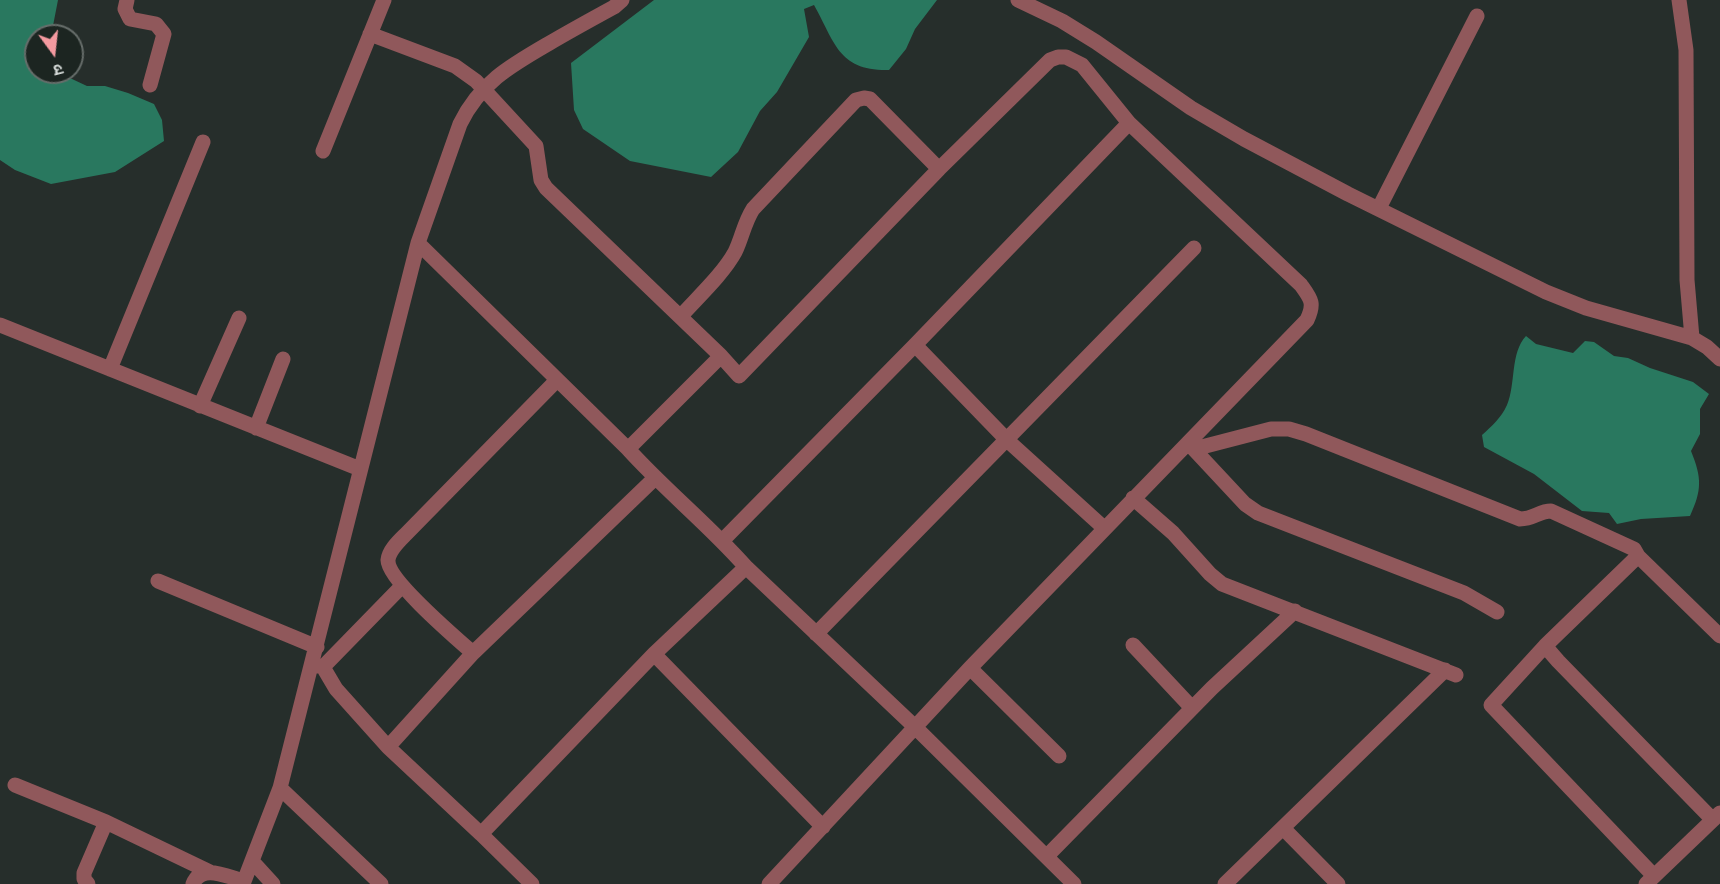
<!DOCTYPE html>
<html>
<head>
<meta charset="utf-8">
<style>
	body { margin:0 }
	#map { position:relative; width:1720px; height:884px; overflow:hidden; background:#262e2b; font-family:Jost,"Noto Sans Devanagari",sans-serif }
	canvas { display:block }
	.north { position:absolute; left:24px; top:24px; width:60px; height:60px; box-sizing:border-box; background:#1c2521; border:2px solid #666d6a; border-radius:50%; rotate:165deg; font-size:16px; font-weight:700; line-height:24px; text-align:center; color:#d4d9d7 }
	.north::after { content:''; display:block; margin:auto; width:21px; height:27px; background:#f49aa0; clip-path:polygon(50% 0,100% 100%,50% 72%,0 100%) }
</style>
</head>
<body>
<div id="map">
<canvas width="1720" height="884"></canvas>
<div class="north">उ</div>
</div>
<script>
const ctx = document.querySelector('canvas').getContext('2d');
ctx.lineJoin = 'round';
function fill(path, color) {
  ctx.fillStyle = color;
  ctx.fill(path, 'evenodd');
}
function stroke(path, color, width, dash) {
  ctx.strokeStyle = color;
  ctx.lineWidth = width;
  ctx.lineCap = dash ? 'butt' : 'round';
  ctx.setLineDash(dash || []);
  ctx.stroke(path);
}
fill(new Path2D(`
	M0,0H58L51,36H36V72H57L87,86H105L128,93L154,104L162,120L164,141L115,172L51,184L15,170L0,160Z
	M654,0H937L915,29L906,49L889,70C838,71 835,42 814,5L804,9L809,37L777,92L760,111L738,152L711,177L630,161L583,129L574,110L571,63Z
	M1526,336L1536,344L1573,353L1585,341L1594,342L1614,356L1628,358L1650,368L1693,382L1709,394L1700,409V434L1691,451C1702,478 1702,490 1690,516L1641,519L1617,524L1609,513L1582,511L1534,474L1484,447L1482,435C1492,426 1501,418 1507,405C1516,384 1510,353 1526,336Z`), '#29785f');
stroke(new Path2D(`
	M127,0L125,9L130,19L156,24L164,34L150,85
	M1018,0L1062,21L1096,42L1191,108L1244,139L1348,194L1546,292L1586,308L1692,338L1707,347L1720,359
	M1679,0L1686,50L1687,280L1692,338
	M370,34L455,66L476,81L536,146L541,180L546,188L721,356
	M323,151L384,0
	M1379,208L1477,16
	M418,243L628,449C665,490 709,525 746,567L915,727L1074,884
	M681,316C698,297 723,274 735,252C742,238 744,223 753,209L856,100L864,98L870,99L939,169
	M0,325L360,469
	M915,345L1007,440L1104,528
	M110,369L203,142
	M200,406L239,318
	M256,428L283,359
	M1189,444L1245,504L1258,513L1464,593L1497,612
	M628,449L721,356L739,376L939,169L1050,60L1058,57H1066L1082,65L1129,123L1301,285C1311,299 1315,303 1307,320L970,668L769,884
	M1194,449L1271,429H1289L1306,434L1520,519C1534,519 1539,511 1551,511L1634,549L1638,556
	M1133,498L1173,533L1210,574L1222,584L1456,675
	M723,540L915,345L1129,123
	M158,581L317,647
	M816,634L1194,248
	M1133,645L1192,708
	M1545,646L1491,705L1654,876
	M473,653C456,638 387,579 388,560C389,550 399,541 406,534L557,380
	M654,654L823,827
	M313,665L323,667L336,689L388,747
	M323,667L402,586
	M970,668L1059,756
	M15,785L106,822L210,872
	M280,788L381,884
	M1713,820L1558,661L1545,646L1638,556L1720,636
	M1283,828L1338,884
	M481,834L388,747L473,653L655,478
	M1047,856L1212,688L1295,611
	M252,861L273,884
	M88,884L84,879V873L106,822
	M193,884C201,863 228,877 244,881
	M243,884L280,788L418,243L460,124C480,83 510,66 548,44C570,31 592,19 614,7L622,0
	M532,884L481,834L654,654L746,567
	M1225,884L1445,670
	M1646,884L1720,813`), '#90585b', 15);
</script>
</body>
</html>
